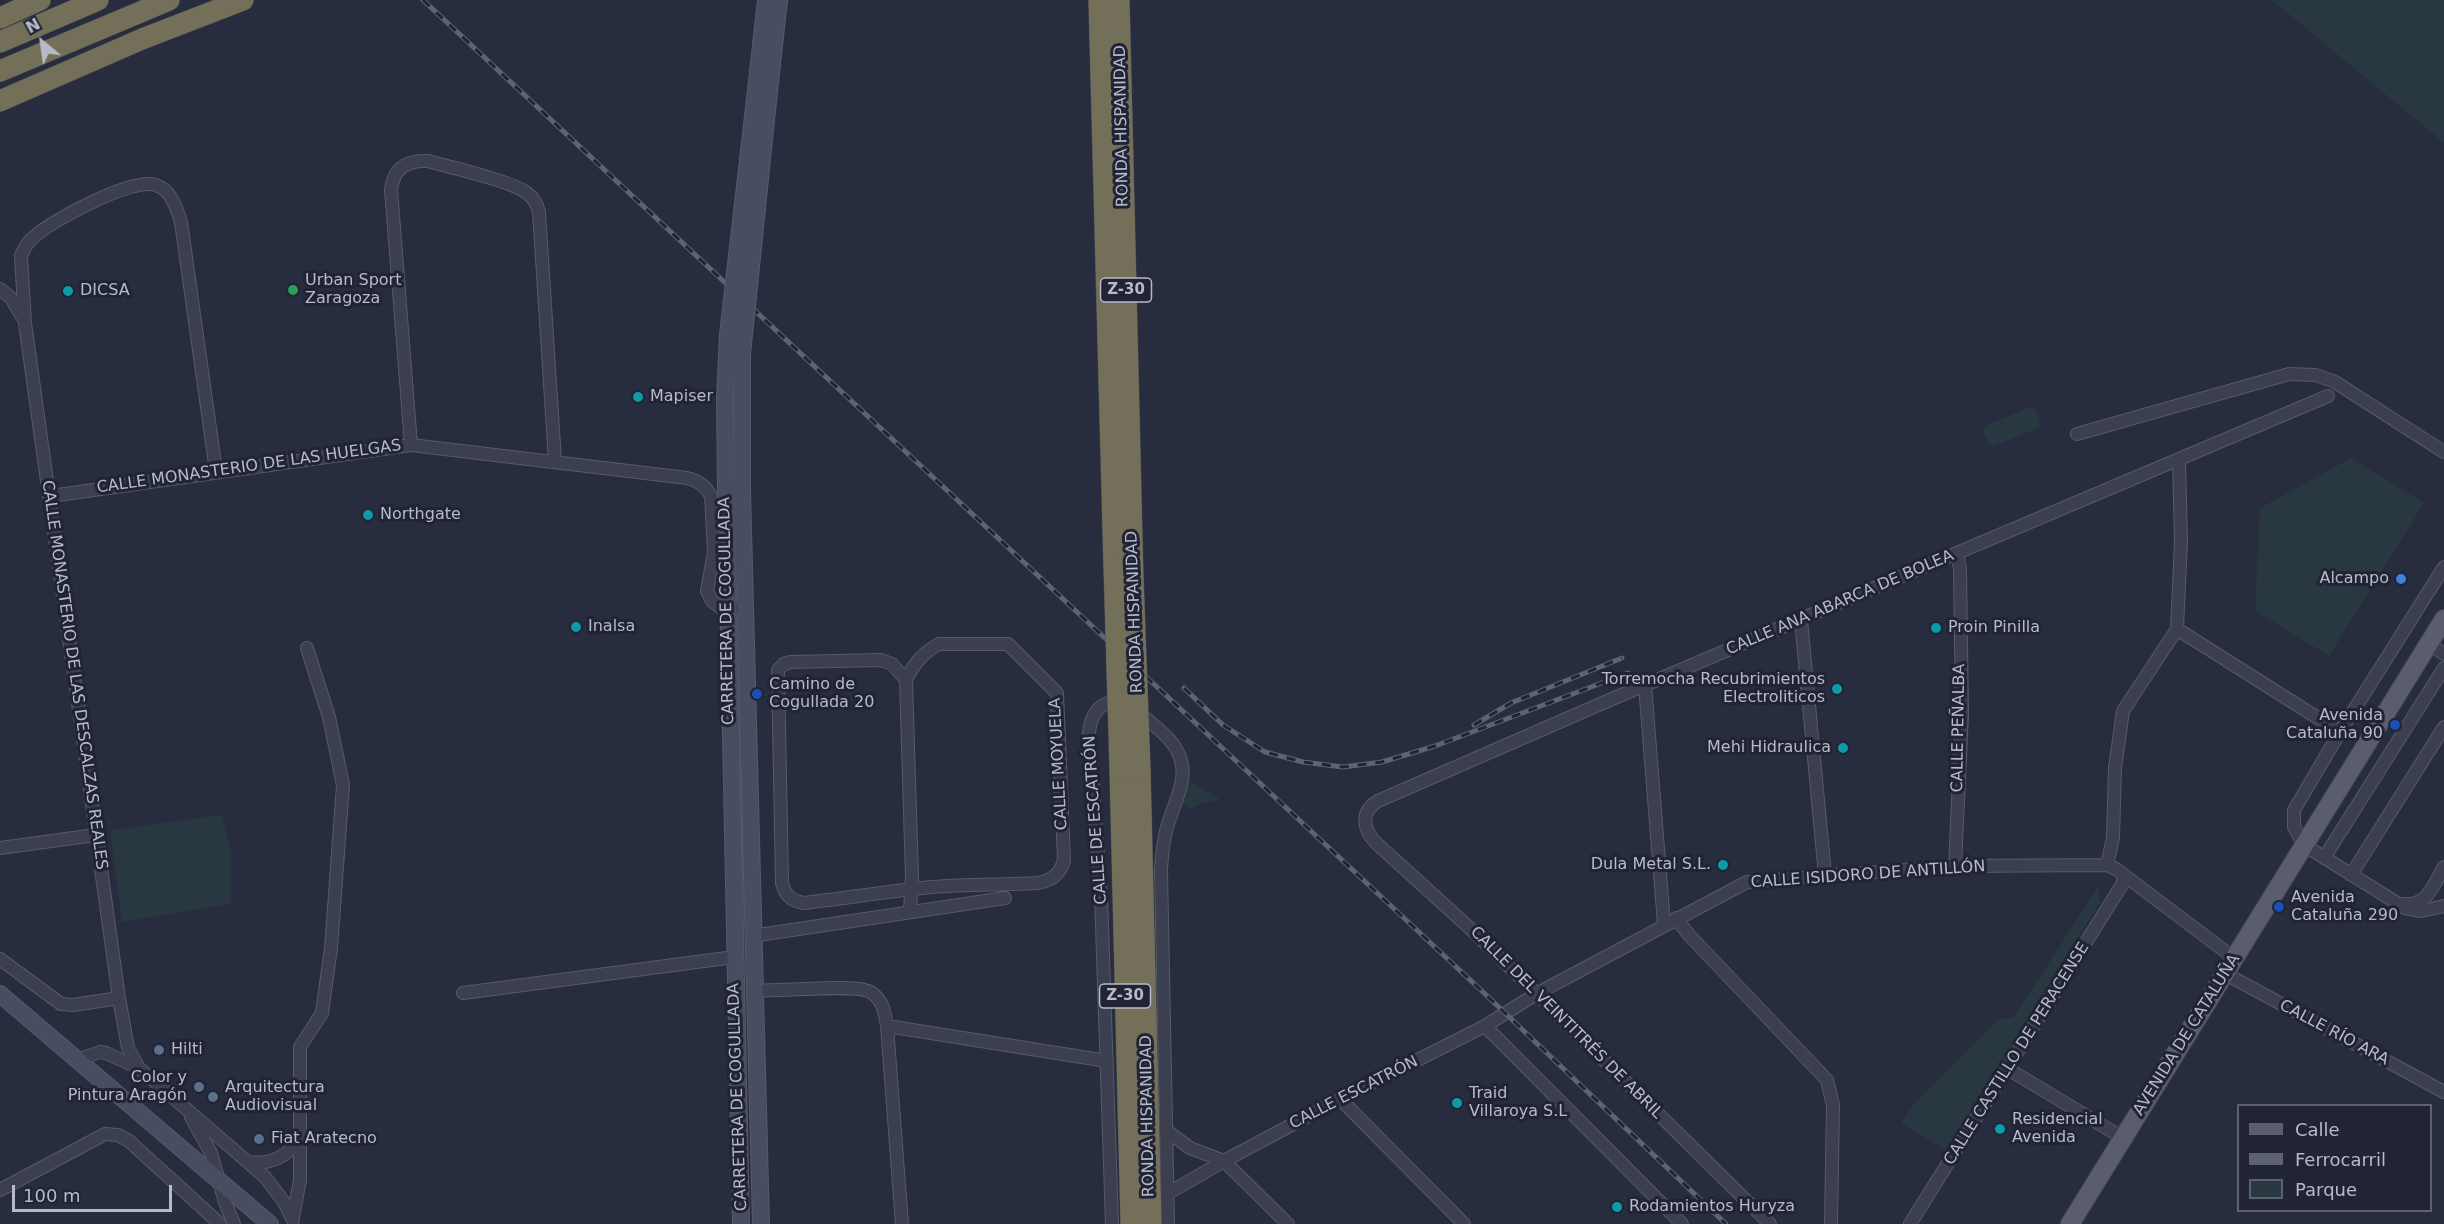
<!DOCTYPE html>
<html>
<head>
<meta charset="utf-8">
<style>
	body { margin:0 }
	#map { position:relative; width:2444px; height:1224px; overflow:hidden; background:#272c3f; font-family:"DejaVu Sans",sans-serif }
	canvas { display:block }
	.legend { position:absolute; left:2237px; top:1104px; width:195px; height:108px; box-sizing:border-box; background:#202434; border:2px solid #5c6070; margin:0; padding:8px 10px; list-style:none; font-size:18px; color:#b7bac9 }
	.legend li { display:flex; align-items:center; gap:12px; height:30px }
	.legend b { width:30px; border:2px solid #5c6070 }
	.north { position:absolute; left:12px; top:12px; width:60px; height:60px; -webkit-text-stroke:4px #202434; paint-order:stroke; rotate:331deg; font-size:16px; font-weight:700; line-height:24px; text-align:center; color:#b7bac9 }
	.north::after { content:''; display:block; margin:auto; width:21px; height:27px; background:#b7bac9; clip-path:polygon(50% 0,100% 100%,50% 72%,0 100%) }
	.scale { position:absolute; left:12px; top:1185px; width:160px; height:27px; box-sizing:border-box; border:3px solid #b7bac9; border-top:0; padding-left:8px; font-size:18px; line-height:21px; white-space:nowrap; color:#b7bac9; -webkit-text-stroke:4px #202434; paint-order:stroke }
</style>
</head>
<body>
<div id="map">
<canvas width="2444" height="1224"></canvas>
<ul class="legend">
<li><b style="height:8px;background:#595d6f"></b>Calle</li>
<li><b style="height:8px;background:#5d6275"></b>Ferrocarril</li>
<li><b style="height:16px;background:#293840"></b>Parque</li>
</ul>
<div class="north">N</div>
<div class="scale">100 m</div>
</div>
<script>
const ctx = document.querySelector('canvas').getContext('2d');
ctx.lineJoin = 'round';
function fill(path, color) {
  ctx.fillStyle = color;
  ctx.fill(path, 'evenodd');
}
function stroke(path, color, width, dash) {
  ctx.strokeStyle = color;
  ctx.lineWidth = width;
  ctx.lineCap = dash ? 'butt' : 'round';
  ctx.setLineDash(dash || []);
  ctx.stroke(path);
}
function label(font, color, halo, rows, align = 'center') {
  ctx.font = font + ' "DejaVu Sans",sans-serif';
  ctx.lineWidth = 6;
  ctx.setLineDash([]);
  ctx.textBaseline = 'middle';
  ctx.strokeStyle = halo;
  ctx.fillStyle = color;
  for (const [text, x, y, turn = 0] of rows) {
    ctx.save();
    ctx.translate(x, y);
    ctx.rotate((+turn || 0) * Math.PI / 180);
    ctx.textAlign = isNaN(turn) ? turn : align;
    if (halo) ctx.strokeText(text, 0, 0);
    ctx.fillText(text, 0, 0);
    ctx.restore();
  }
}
fill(new Path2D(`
	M2272,0H2444V143Z
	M2030,407L2036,410L2040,422L2039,428L1993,446L1989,445L1983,432L1985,426Z
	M2351,458L2424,503L2329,656L2255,611L2260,508Z
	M1189,780L1218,798L1219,800L1203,803L1190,809L1181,802Z
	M222,815L231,852V904L122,922L110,830Z
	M2098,887L2100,902L1946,1150L1901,1123L1914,1104L1998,1019L2013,1018Z`), '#293840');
const street = new Path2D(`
	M0,289L11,298L23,318
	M2077,434L2289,374L2316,375L2335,382L2444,452
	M411,445L391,189C394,168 407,160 428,161C452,168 509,180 527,193C534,198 537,204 539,212L555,461
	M51,496L411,445L687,478C698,481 705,485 711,496L714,552L707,591L712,601L721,608H735
	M2444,567L2340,732L2294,810V827L2304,845L2405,908L2421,911L2444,906
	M1801,620L1825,875
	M2177,629L2340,732
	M2429,644L2444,654
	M906,680L892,664L881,660L790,662L784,664L778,670L782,883C785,896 792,901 804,903C847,898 889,891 932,887C967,884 1003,885 1038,883C1053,880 1060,874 1064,860L1057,693L1008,644H939C923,653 914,663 906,680L912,877L910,912
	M1645,685L1664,924
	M1138,712C1150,722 1164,732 1173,744C1193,772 1177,795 1168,824C1163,839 1162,855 1161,870L1168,1224
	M0,848L95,835
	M2324,858L2444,668
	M2107,865L2113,838L2115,768L2123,711L2177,629L2181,541L2179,460
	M1955,866L1962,714L1960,568L1957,554
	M2351,875L2444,727
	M2402,904C2428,907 2433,885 2444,867
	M1676,918L1689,935L1827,1080L1833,1105L1831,1224
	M752,936L1005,898
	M0,959L61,1004L73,1005L119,998
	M2224,973L2444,1092
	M753,990C778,993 858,982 872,993C883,1001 885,1013 887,1026L902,1224
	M463,993L734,957
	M887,1026L1107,1061
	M1485,1026L1682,1224
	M77,1060L100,1052L106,1053L139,1068L265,1177L284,1202L293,1220
	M139,1068L128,1048L119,998L25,323L21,256C24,248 27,242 34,237C52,220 133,177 156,185C172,191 176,207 181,222L216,471
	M2008,1069L2123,1138
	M1340,1099L1464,1224
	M191,1117L211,1153L225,1202L234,1224
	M1167,1131L1190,1148L1224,1161L1288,1224
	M249,1162C271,1165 289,1156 300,1137
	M0,1190L105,1134L118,1135L129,1141L220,1224
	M1167,1194L1224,1161L1340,1099L1485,1026L1536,994L1747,882L1955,866L2107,865L2116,869L2234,958
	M293,1217L300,1180V1047L322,1013L331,948L343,785L329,717L307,648
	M1112,1224L1101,896L1089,733C1091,713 1101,698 1124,703
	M1770,1224L1473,931L1375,842C1363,828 1360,812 1378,801L1612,699L2328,396
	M1910,1224L2123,883V874`);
const secondary = new Path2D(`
	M755,99L766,0
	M768,101L779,0
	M742,490L761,1224
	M726,491L741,1224
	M0,994L270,1224`);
const primary = new Path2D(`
	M2070,1224L2444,619`);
const highway = new Path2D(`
	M1099,0L1114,567
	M1119,0L1133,579
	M0,18L40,0
	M0,42L98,0
	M0,71L169,0
	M0,101L142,39L243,0
	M1120,768L1131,1224
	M1140,770L1151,1224`);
stroke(street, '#565a69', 14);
stroke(secondary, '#565a69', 18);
stroke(primary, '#444858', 20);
stroke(highway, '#434756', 22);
stroke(street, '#3b3f4f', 12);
stroke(secondary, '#494d61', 16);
stroke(primary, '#595d6f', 18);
stroke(highway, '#746f58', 21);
const rail = new Path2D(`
	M423,0L1483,992L1726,1224
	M1184,688L1223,725L1265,752L1303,762L1343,767L1382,762L1435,746L1628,673
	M1474,725L1511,703L1622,658`);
stroke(rail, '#5d6275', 5);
stroke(rail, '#202434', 3, [9]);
const secondaryBridge = new Path2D(`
	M742,490V354L768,101
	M726,491L725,398L728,334L755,99`);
const highwayBridge = new Path2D(`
	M1114,567L1120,768
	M1133,579L1140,770`);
stroke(secondaryBridge, '#565a69', 18, []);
stroke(highwayBridge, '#434756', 22, []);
stroke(secondaryBridge, '#494d61', 16);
stroke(highwayBridge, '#746f58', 21);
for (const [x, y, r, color] of [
	[293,290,6,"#2e9e5b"],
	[68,291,6,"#0f9aa8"],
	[638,397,6,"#0f9aa8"],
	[368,515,6,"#0f9aa8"],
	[2401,579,6,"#3f7fe0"],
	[576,627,6,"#0f9aa8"],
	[1936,628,6,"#0f9aa8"],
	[1837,689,6,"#0f9aa8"],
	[757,694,6,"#1a4fb4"],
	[2395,725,6,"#1a4fb4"],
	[1843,748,6,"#0f9aa8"],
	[1723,865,6,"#0f9aa8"],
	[2279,907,6,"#1a4fb4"],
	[159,1050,6,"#5c6f8a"],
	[199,1087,6,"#5c6f8a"],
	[213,1097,6,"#5c6f8a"],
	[1457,1103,6,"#0f9aa8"],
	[2000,1129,6,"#0f9aa8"],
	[259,1139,6,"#5c6f8a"],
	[1617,1207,6,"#0f9aa8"]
]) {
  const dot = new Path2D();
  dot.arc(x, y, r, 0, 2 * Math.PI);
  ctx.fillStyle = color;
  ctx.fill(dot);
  stroke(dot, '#202434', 2);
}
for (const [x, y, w] of [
	[1126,290,51],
	[1125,996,51]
]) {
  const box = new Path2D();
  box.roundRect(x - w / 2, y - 12, w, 24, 4.5);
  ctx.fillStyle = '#202434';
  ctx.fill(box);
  stroke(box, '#b7bac9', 1.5);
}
label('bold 15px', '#b7bac9', null, [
	["Z-30",1126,290],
	["Z-30",1125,996]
]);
label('16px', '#b7bac9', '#202434', [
	["RONDA HISPANIDAD",1122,126,-91],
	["CALLE MONASTERIO DE LAS HUELGAS",249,467,-8],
	["CALLE ANA ABARCA DE BOLEA",1840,603,-23],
	["CARRETERA DE COGULLADA",727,611,-91],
	["RONDA HISPANIDAD",1135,612,-92],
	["CALLE MONASTERIO DE LAS DESCALZAS REALES",74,675,82],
	["CALLE PEÑALBA",1959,728,-89],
	["CALLE MOYUELA",1059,764,-93],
	["CALLE DE ESCATRÓN",1096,820,-94],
	["CALLE ISIDORO DE ANTILLÓN",1868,875,-4],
	["CALLE DEL VEINTITRÉS DE ABRIL",1566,1023,45],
	["CALLE RÍO ARA",2334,1033,28],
	["AVENIDA DE CATALUÑA",2187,1035,-58],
	["CALLE CASTILLO DE PERACENSE",2017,1054,-58],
	["CALLE ESCATRÓN",1354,1093,-27],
	["CARRETERA DE COGULLADA",738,1097,-92],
	["RONDA HISPANIDAD",1148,1116,-91]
]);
label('16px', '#b7bac9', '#202434', [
	["Urban Sport",305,281],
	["Zaragoza",305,299],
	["DICSA",80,291],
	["Mapiser",650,397],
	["Northgate",380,515],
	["Alcampo",2389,579,"right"],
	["Inalsa",588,627],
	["Proin Pinilla",1948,628],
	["Torremocha Recubrimientos",1825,680,"right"],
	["Electroliticos",1825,698,"right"],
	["Camino de",769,685],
	["Cogullada 20",769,703],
	["Avenida",2383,716,"right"],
	["Cataluña 90",2383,734,"right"],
	["Mehi Hidraulica",1831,748,"right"],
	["Dula Metal S.L.",1711,865,"right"],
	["Avenida",2291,898],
	["Cataluña 290",2291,916],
	["Hilti",171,1050],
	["Color y",187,1078,"right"],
	["Pintura Aragón",187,1096,"right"],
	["Arquitectura",225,1088],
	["Audiovisual",225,1106],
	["Traid",1469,1094],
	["Villaroya S.L",1469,1112],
	["Residencial",2012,1120],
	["Avenida",2012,1138],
	["Fiat Aratecno",271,1139],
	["Rodamientos Huryza",1629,1207]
], 'left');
</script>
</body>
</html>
